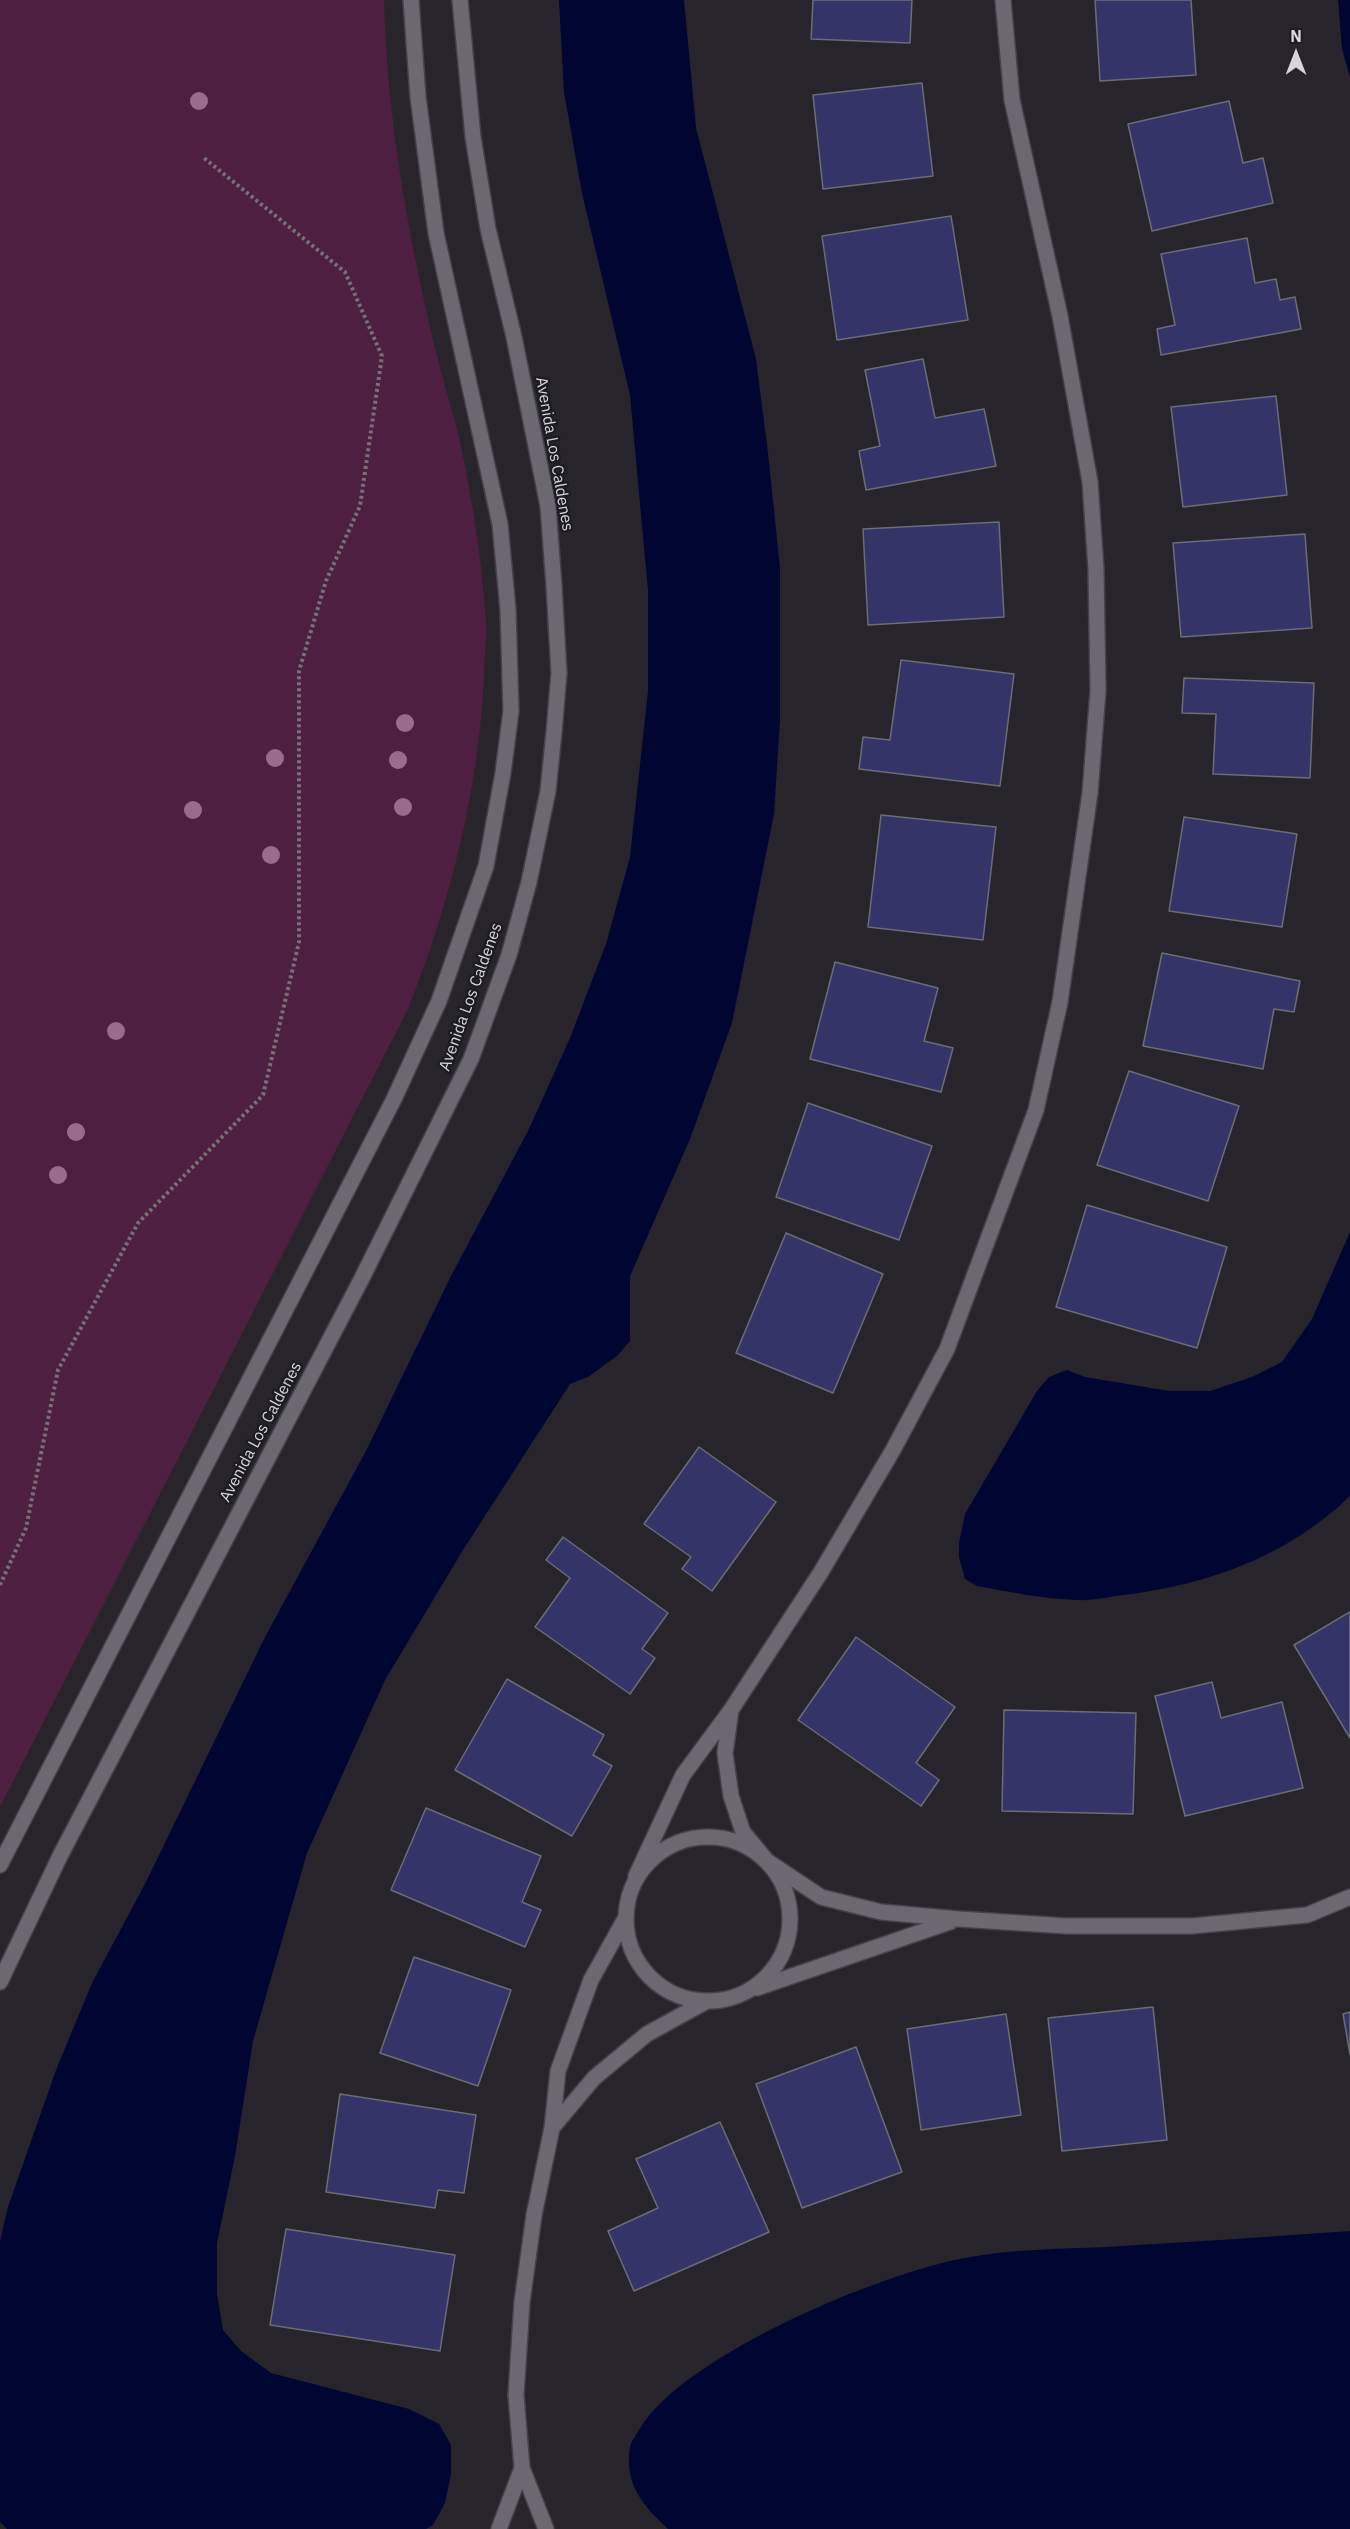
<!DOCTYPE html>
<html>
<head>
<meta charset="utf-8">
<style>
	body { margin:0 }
	#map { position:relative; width:1350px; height:2529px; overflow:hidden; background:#27242c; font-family:"IBM Plex Sans",sans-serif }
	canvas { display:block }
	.north { position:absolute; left:1266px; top:24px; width:60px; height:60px; -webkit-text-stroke:4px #1d1b23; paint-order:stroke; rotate:0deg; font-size:16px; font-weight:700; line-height:24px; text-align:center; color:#d7d5da }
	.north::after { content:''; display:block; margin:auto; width:21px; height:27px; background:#d7d5da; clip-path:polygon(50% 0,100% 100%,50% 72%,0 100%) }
</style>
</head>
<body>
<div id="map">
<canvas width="1350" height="2529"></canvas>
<div class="north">N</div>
</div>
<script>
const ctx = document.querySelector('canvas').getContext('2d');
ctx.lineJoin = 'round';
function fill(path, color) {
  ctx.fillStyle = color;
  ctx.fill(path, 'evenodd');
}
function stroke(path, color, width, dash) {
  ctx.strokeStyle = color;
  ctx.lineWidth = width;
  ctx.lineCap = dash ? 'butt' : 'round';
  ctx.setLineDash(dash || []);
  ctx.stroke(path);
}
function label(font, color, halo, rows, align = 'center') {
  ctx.font = font + ' "IBM Plex Sans",sans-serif';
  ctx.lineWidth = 5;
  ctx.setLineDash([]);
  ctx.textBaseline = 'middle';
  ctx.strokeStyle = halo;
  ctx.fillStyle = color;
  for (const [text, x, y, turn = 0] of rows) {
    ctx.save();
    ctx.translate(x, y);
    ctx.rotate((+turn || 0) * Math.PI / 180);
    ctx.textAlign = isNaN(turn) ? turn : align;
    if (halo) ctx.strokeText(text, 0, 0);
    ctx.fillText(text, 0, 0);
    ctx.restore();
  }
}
fill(new Path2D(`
	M0,0H384C387,119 408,236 436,352C443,381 452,409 459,437C472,497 482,560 486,622C487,640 484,660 484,678C478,793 450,903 408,1009L0,1807Z`), '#4e1f40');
fill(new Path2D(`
	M559,0H684L696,128L756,359L768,453L780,568V720L774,814L732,1023L690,1139L630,1276V1341L618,1355L588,1377L570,1384L463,1550L385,1680L307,1853L253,2041L235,2156L217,2243V2294L223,2330L241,2351L271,2373L409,2409L439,2424L451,2445V2474L445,2503L433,2525L426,2529H7L0,2522V2241L8,2207L56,2070L92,1983L146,1882L265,1637L367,1449L451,1276L528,1131L570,1038L606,944L630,857L648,691V590L630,395L582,193L564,92Z
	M1338,0H1350V77L1342,49Z
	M1350,1232V1496C1288,1556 1208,1585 1123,1595C1108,1597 1092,1601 1077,1600C1044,1599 1010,1592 977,1586L965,1579L959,1557V1543L965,1514L1037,1391L1049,1377L1067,1370L1085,1377L1169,1391H1210L1252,1377L1282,1362L1312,1319Z
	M1350,2231V2529H668C643,2505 624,2485 630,2447C631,2440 638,2433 641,2427C687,2354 881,2273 965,2258C1011,2249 1059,2249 1106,2247C1187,2242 1269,2237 1350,2231Z`), '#000531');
const building = new Path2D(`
	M813,0H912L910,43L811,39Z
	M1095,0H1191L1196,75L1100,81Z
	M922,83L933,176L823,189L813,95Z
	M1229,101L1243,163L1263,158L1273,203L1152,231L1128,124Z
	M951,216L968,320L837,340L822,236Z
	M1247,238L1255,283L1276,279L1280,300L1295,297L1301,329L1161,355L1157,329L1175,325L1161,254Z
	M923,359L935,418L984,409L996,466L866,490L859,451L880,446L865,370Z
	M1276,396L1287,495L1183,507L1171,407Z
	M999,522L1004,617L868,625L863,529Z
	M1305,534L1312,628L1181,637L1173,543Z
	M901,660L1014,674L1000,786L859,769L863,737L890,740Z
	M1184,678L1314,683L1310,778L1213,774L1216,714L1182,713Z
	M881,815L996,827L983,940L868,927Z
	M1184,817L1297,834L1282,927L1169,911Z
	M1162,953L1300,981L1294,1012L1274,1009L1263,1069L1143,1046Z
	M835,962L938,988L924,1041L953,1048L941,1092L810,1059Z
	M1129,1071L1239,1106L1208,1201L1097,1165Z
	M808,1103L932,1146L899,1240L776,1197Z
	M1087,1205L1227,1247L1197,1348L1056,1307Z
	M786,1233L883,1274L833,1393L736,1353Z
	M699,1447L776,1502L712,1591L682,1569L691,1557L644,1524Z
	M563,1537L668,1613L642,1649L655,1658L630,1694L535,1627L570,1578L546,1560Z
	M1350,1612V1738L1294,1645Z
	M856,1637L955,1707L916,1763L939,1780L921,1806L798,1720Z
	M507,1679L604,1735L593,1755L612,1766L572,1836L455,1770Z
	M1212,1682L1221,1718L1282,1702L1303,1788L1185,1816L1155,1696Z
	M1004,1710L1136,1713L1133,1814L1002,1811Z
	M426,1808L541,1856L522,1902L541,1910L525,1947L391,1890Z
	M414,1957L511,1990L478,2086L380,2053Z
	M1153,2007L1167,2140L1062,2151L1048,2018Z
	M1350,2012V2054L1343,2014Z
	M1006,2014L1021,2115L921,2130L907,2029Z
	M856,2047L902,2172L802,2208L756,2084Z
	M340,2094L476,2115L464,2193L438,2190L435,2208L326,2192Z
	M720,2122L769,2232L634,2291L608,2231L658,2208L636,2159Z
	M286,2229L455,2255L440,2351L270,2325Z`);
fill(building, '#343469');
stroke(building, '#6b6c76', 1.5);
const street = new Path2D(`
	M731,1710L821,1572L893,1450L947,1349L1036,1110L1060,1002L1090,793L1098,691L1096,569L1090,482L1060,316L1012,100L1003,0
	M626 1919a82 82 0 1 1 164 0a82 82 0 1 1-164 0Z
	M0,1865L394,1099L439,1001L486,866L503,773L511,711L508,610L500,524L436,233L418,97L411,0
	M636,1876L683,1775L731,1710L725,1753L731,1796L743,1832L767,1861L821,1897L881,1912L959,1919L1066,1926H1192L1307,1915L1350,1897
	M0,1982L60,1856L362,1278L471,1059L509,955L529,882L548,791L554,732L559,673L554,586L548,506L514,337L488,229L473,137L460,0
	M757,1988L950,1922
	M552,2128L594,2078L647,2034L707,2001
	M522,2468L516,2395L522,2302L534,2215L552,2128L558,2071L591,1980L625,1919
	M499,2529L522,2468L546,2529`);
stroke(street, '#444148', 18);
stroke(new Path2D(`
	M0,1585L26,1528L58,1370L138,1223L263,1095L299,942V671L326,581L360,506L382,356L345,272L204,158`), '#747278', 4, [3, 3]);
stroke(street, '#6b6872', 15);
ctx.fillStyle = '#9a6b8d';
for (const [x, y] of [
	[199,101],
	[405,723],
	[275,758],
	[398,760],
	[403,807],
	[193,810],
	[271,855],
	[116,1031],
	[76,1132],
	[58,1175]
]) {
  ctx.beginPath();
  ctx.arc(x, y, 9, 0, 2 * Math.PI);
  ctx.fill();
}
label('16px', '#d7d5da', '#1d1b23', [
	["Avenida Los Caldenes",554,454,80],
	["Avenida Los Caldenes",471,997,-70],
	["Avenida Los Caldenes",261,1432,-62]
]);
</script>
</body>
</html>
